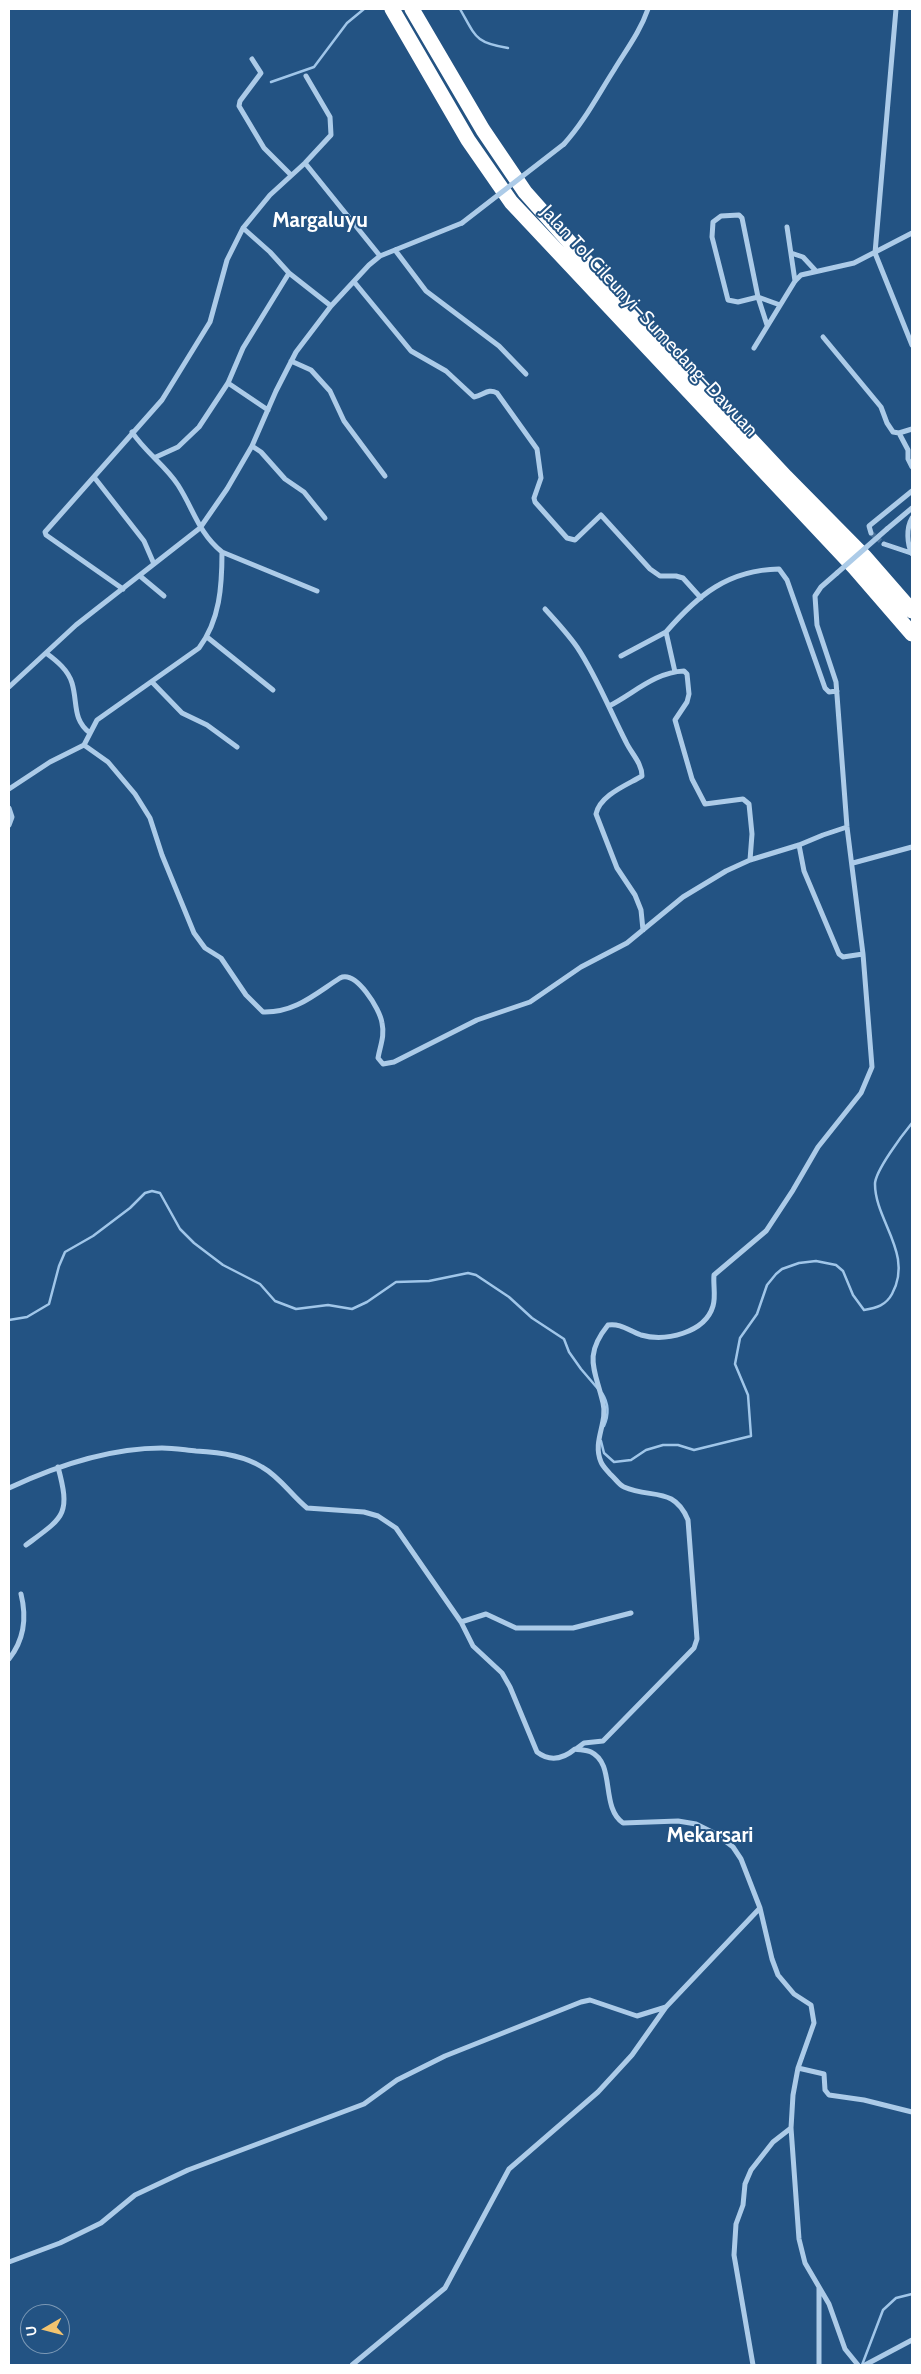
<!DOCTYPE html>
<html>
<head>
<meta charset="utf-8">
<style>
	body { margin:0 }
	#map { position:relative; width:921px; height:2374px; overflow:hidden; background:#235383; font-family:Cabin,sans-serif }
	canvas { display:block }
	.frame { position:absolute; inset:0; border:10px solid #fff; pointer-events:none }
	.north { position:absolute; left:20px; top:2304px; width:50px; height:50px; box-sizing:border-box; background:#235383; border:1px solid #7b98b5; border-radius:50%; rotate:262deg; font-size:14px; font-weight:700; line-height:20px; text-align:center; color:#fff }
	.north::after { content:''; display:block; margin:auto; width:18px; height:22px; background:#f3c46f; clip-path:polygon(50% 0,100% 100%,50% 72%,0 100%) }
</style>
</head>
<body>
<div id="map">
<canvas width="921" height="2374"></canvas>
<div class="frame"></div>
<div class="north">U</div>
</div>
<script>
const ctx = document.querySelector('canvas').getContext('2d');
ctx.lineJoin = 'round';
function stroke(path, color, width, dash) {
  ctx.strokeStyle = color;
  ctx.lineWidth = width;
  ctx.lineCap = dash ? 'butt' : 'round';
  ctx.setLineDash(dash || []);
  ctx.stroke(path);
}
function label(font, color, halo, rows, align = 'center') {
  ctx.font = font + ' Cabin,sans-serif';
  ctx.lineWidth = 4;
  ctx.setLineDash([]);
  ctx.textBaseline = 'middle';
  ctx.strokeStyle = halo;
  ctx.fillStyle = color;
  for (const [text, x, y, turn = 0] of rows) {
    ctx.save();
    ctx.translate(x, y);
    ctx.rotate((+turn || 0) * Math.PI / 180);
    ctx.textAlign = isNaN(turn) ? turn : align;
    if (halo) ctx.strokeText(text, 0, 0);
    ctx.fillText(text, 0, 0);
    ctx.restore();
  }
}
stroke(new Path2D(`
	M460,9C476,37 475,43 508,48
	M271,82L314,67L347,23L364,9
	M9,1320L27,1317L49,1304L59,1266L65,1252L93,1236L130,1208L145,1193L152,1191L160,1193L180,1229L194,1243L223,1265L260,1284L275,1301L296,1309L328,1305L352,1309L367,1302L396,1282L429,1281L468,1273L476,1275L509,1297L532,1318L564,1339L569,1352L581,1369L599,1390
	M602,1393C609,1404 609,1415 604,1426
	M601,1441L604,1453L614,1462L631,1460L646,1450L663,1445H678L694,1450L751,1436L748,1395L735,1364L740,1338L757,1314L767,1285L776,1274L782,1269L799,1263L816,1261L836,1265L843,1271L853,1295L864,1310C877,1308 886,1305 892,1294C914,1254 875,1221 875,1184C875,1171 903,1134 912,1123
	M862,2365L883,2310L896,2298L912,2294`), '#a0c6e9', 2.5);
stroke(new Path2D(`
	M871,533L884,544`), '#446d96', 5, [5, 2.5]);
stroke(new Path2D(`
	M896,9L875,253L912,345
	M252,59L261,73L240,101L239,106L264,148L291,175
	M564,144C584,122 598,95 614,70C626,50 640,32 648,9
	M305,163L380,256
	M787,227L795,281
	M243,228L270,252L289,273L331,306
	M395,250L426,291L499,346L526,374
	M791,253L803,257L815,270
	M355,283L411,351L446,371L474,397C484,395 488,388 497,393L537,449L541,478L534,498L535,502L567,538L575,540L601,515L650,569L660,576H676L683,578L701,598
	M767,325L758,297L742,218L739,215L721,216L713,222L712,237L728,300L738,302L758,297L780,305
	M823,337L881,407L887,423L893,432L899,433L912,429
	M754,348L795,281L801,275L854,263L912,233
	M291,361L311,370L330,391L344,421L385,476
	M228,383L268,410
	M899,433L908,450V459L912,467
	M252,446L261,452L285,479L304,492L325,518
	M156,457L178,447L199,427L228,383L243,348L289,273
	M94,477L144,541L154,564
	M912,518C906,528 907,544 912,554
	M887,529L912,508
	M871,533L869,526L912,491
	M884,544L911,553
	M222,552L317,591
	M140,576L164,596
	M123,589L46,535L45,532L162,400L210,322L227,260L243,228L270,195L305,163L331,135L330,117L306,76
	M545,609C556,621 568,634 577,647C597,677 610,711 626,742C631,753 642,763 642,776C627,785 600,795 596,814L617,868L635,895L641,910L643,930
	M207,637L273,690
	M46,653C57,661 68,670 72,683C78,703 72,719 90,733
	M621,656L666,632
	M675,672L666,632C698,595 728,570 779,569L787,580L825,688L829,692L837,691
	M152,682L182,713L207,725L237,747
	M9,687L76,625L200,528L227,489L252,446L276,391L296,352L331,306L369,265L380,256L462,223
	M84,745L108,762L135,794L150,818L162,855L194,933L205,948L221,958L246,995L263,1012C295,1013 315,994 340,978C356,970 380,1009 382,1023C385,1036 380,1046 378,1058L383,1064L394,1062L477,1020L530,1002L581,967L627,943L683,897L726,871L750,860L752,834L749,804L743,799L705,804L692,779L675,720L687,702L689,694L687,674L684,671C655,672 633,694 609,706
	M9,789L50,762L84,745L97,720L199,648C220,620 222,586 222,552C198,532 194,510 178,485C165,465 145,452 132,432
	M9,808L12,817L9,825
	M799,845L804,871L839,954L843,957L863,954
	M750,860L799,845L823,835L847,827
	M853,863L912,847
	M9,1488C56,1466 109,1448 162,1448C173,1448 185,1450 196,1451C218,1452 243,1455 262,1467C280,1477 291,1495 307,1508L364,1512L378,1516L396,1528L461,1622L473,1646L502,1673L510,1687L537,1752C550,1762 563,1759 575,1749C580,1750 587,1750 591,1752C616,1764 600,1807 623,1823L678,1821L696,1824L716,1834L733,1847L741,1859L760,1908L772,1959L778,1975L794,1994L811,2005L814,2023L798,2068L793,2095L791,2128L799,2239L805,2263L829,2304L845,2349L858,2365
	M26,1545C64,1517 71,1515 58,1467
	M461,1622L486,1614L516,1628H573L631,1613
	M9,1659C24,1640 27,1618 21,1594
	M576,1749L584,1743L603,1741L694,1648L697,1639L688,1520C674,1486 651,1499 624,1487C619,1485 615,1478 610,1474C607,1470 603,1467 601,1462C592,1441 608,1423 603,1403C595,1369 583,1356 608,1325C621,1323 629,1331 641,1335C665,1342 705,1333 713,1306C716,1296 713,1285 714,1275L766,1231L793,1190L818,1147L861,1093L872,1067L863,954L847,827L836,682L817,625L815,596L821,587L837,573
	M798,2068L824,2074L825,2090L829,2095L864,2100L912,2112
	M9,2262L60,2243L101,2223L135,2195L188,2170L364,2104L397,2080L445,2056L581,2002L590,2000L637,2016L666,2007
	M819,2288V2365
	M352,2365L445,2288L509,2169L598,2092L632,2055L666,2007L760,1908
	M753,2365L734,2255L736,2224L743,2205L745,2184L751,2170L773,2142L791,2128
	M865,2365L912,2340`), '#accbe8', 5);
stroke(new Path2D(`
	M392,9L468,140L511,202L854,567L912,634
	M412,9L483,130L525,192L627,307L786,477L864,556L912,611`), '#fff', 15);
stroke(new Path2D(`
	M462,223L564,144
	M837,573L887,529`), '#accbe8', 5);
label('19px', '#fff', '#235383', [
	["Jalan Tol Cileunyi–Sumedang–Dawuan",649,321,47]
]);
label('bold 21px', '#fff', '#235383', [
	["Margaluyu",320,221],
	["Mekarsari",710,1836]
]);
</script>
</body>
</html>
